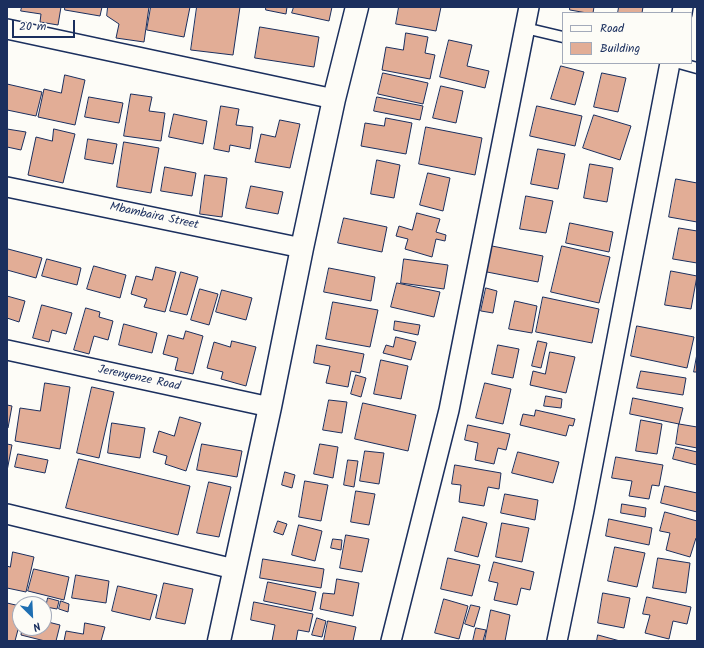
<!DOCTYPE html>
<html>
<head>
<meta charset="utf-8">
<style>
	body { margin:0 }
	#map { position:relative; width:704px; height:648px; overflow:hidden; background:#fdfcf7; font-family:Kalam,sans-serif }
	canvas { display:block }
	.frame { position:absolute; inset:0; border:8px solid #1b2f5e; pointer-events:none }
	.legend { position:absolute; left:562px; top:12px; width:130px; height:52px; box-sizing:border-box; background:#fdfcf7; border:1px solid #a3aaba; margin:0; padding:5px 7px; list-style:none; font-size:12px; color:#1b2f5e }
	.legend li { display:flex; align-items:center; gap:8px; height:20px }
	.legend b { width:20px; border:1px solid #a3aaba }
	.north { position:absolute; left:12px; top:596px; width:40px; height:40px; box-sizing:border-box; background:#fdfcf7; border:1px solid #a3aaba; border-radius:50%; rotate:156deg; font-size:11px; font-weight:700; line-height:16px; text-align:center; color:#1b2f5e }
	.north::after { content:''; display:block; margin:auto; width:14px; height:18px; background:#1f6fb2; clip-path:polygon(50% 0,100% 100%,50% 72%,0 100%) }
	.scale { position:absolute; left:12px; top:20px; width:63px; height:18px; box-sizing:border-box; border:2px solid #1b2f5e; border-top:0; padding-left:5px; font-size:12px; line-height:14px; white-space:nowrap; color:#1b2f5e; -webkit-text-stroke:3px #fdfcf7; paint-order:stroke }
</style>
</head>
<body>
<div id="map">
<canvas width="704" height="648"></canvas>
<div class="frame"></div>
<ul class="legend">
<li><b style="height:5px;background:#fdfcf7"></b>Road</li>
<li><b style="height:11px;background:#e2ad96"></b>Building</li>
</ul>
<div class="north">N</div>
<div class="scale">20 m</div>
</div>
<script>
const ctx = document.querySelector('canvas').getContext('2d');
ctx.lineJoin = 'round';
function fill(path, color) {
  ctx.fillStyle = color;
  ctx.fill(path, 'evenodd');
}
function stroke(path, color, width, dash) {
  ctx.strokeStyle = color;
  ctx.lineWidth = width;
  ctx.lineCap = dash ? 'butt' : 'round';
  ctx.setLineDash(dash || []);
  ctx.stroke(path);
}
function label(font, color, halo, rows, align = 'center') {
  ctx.font = font + ' Kalam,sans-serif';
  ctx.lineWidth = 3;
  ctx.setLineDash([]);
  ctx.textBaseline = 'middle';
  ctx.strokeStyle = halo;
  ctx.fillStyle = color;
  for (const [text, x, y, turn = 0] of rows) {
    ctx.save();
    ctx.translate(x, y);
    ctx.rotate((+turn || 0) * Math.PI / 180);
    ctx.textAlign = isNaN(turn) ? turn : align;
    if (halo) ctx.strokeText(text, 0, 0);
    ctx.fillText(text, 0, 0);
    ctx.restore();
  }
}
const building = new Path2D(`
	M22,7H61L58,25L40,22L41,14L21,11Z
	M65,7H102L100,16L65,10Z
	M108,7H149L144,42L116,38L119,24L107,16Z
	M151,7H190L184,37L147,30Z
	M197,7H240L233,55L191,50Z
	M266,7H287L286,14L266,10Z
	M294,7H332L329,21L292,13Z
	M399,7H441L436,31L396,24Z
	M570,7H594L593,13H587L570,10Z
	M619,7H643L642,13H618Z
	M260,27L319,37L314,67L255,58Z
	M406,33L428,37L425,53L435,55L430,79L382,70L386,47L403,50Z
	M449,40L472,45L467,66L489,71L485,88L440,77Z
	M561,66L584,72L575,105L551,99Z
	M383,73L428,83L423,104L378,94Z
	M602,73L626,78L618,112L594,107Z
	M65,75L85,80L75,125L38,117L44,89L61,93Z
	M7,84L42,92L36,116L7,110Z
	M441,86L463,91L456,123L433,118Z
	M131,94L152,97L149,111L165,113L161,141L124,136Z
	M89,97L123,103L119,123L85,117Z
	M377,97L423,106L420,120L374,111Z
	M221,106L239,109L236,125L253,127L250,149L230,145L229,152L214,149Z
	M537,106L582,116L575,146L530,136Z
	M174,114L207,121L203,144L169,137Z
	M594,115L631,126L620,160L583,148Z
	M386,118L412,123L406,154L361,146L365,123L384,126Z
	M280,120L300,124L290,168L255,162L261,134L275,137Z
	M426,127L482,138L475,175L419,164Z
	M7,129L26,132L21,150L7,147Z
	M54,129L75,134L63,183L28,175L36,137L52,141Z
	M88,139L117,144L113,164L85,159Z
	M124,142L159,148L151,193L117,187Z
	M538,149L565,154L558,189L531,184Z
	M377,160L400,165L394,198L371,194Z
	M590,164L613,168L607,202L584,198Z
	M165,167L196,173L192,196L161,191Z
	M428,173L450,178L443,211L420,205Z
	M205,175L227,178L222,217L200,214Z
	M676,179L697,183V222L669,217Z
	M251,186L283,192L278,214L246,208Z
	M526,196L553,201L546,233L520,229Z
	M417,213L440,219L436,232L446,235L445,241L436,239L432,257L405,249L408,239L396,236L399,226L412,230Z
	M344,218L387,227L382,252L338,243Z
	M570,223L613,232L609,252L566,243Z
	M679,228L697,231V263L673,259Z
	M492,246L543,256L538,282L487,272Z
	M562,246L610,257L599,303L551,292Z
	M8,249L42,258L36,278L7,270Z
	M47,259L81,268L77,285L42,276Z
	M404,259L448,265L444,289L401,283Z
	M94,266L126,275L120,298L87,289Z
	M156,267L176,272L165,312L144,307L147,299L131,294L136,276L152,280Z
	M329,268L375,277L371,301L324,292Z
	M671,271L697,276L691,309L665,305Z
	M181,272L198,277L187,315L170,311Z
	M397,283L440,292L434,317L391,307Z
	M486,288L497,291L493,313L481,311Z
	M200,289L218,294L209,325L191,320Z
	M222,290L252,298L246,320L216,312Z
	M7,296L25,301L19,322L7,318Z
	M543,297L599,309L592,343L536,332Z
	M515,301L537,306L532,333L509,329Z
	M333,302L378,310L370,347L326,339Z
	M42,305L72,313L66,334L52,330L49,342L33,338Z
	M86,308L100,312L99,317L113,321L108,340L94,336L89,354L74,350Z
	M395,321L420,325L418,335L394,330Z
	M124,324L157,333L152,353L119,345Z
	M637,326L694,337L687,368L631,356Z
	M186,331L203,336L193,374L175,370L178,358L163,354L168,335L183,339Z
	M396,337L416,342L411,360L383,353L386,345L393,347Z
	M232,341L256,347L246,386L221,379L223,372L207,368L214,342L230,347Z
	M538,341L547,343L541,368L532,366Z
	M317,345L364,354L360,373L351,371L348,387L326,383L330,366L314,363Z
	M498,345L519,349L513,378L492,374Z
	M550,352L575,357L566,393L530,385L533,371L545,374Z
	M697,354V372H694Z
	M381,360L408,366L401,399L374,394Z
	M641,371L686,378L683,395L637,388Z
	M356,375L366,378L361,397L351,394Z
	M45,383L70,387L60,449L15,441L20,408L40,411Z
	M485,383L511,389L503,424L476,418Z
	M92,387L114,392L99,458L77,453Z
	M546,396L562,399L561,408L544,406Z
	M633,398L683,408L679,424L630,414Z
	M329,400L347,402L342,433L323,430Z
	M363,403L416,415L408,451L355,439Z
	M7,405L12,406L8,428H7Z
	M536,410L575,419L573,426L569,425L566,436L520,425L523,414L534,416Z
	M180,417L201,423L186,471L165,464L167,456L153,452L159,431L174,436Z
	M641,420L662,424L657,454L636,451Z
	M112,423L145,428L140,458L108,453Z
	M679,424L697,427V448L676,444Z
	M468,425L510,434L506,450L498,448L494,464L475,460L478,443L465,440Z
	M7,444L12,445L7,471Z
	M202,444L242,451L237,477L197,470Z
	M320,444L338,447L333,478L314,474Z
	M676,447L697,452V465L673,459Z
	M365,451L384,453L379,484L360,481Z
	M518,452L559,462L553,483L512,473Z
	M18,454L48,460L45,473L15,467Z
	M616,457L663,465L659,486L652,485L649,499L629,496L632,481L612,478Z
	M79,459L190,486L178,535L66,508Z
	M348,460L358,461L354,487L344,485Z
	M455,465L501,473L499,489L488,487L484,506L459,502L461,485L452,484Z
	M285,472L295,475L292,488L282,485Z
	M305,481L328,485L321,521L299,517Z
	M209,482L231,487L219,537L197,533Z
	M665,486L697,493V512L661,503Z
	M356,491L375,494L369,525L351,522Z
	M505,494L538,500L535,520L501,513Z
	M622,504L646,508L645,517L621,513Z
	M665,512L697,521V538H696L690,557L666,550L670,533L660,531Z
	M463,517L487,523L478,557L455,551Z
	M609,519L652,528L649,545L606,536Z
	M278,521L287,524L283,535L274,532Z
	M502,523L529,528L522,562L496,557Z
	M299,525L322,531L315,561L292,555Z
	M346,535L369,539L362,572L340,568Z
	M333,539L342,540L341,550L331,548Z
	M615,547L645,553L637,587L608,581Z
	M13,552L34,557L26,592L7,588V566L10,567Z
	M448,558L480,565L472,596L441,589Z
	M658,558L690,563L686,593L653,588Z
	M263,559L324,569L321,588L260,578Z
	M494,562L534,572L530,590L521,588L517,605L494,600L498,583L489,581Z
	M34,569L69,577L64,600L28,591Z
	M76,575L109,581L106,603L72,598Z
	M337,579L359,583L353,616L320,609L323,593L334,594Z
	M268,582L316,592L312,611L264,601Z
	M164,583L193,589L185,624L156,618Z
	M118,586L157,595L150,620L112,611Z
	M603,593L630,598L624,628L598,623Z
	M647,597L691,607L687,624L673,621L669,639L645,633L650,615L643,614Z
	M48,598L59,601L57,609L46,607Z
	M444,599L468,606L459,639L435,633Z
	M61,601L69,604L68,612L59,609Z
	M254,602L313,614L309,632L298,630L296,641H272L275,625L251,620Z
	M7,603L20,606V622L15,641H7Z
	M471,605L480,607L474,627L465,624Z
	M491,610L510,615L505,641H485Z
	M317,618L326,621L322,637L312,635Z
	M44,621L60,625L56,641H45L21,635L22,628H44Z
	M328,621L356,627L353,641H324Z
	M85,623L105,627L101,641H64L66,631L83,634Z
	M476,628L486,630L483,641H473Z
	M598,635L620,641H597Z`);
fill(building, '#e2ad96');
stroke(building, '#1b2f5e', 1);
const service = new Path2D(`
	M525,28L563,37
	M679,63L697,68`);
const minor = new Path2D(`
	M682,13L683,7
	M7,29L334,99
	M7,187L302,248
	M7,350L270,407
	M7,514L234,569
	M391,641L449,410L529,7
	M557,641L584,510L670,63`);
const tertiary = new Path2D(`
	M219,641L270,407L302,248L334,99L357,7`);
stroke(service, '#1b2f5e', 13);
stroke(minor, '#1b2f5e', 22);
stroke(tertiary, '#1b2f5e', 25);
stroke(service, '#fdfcf7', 10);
stroke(minor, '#fdfcf7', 19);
stroke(tertiary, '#fdfcf7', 22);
label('12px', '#1b2f5e', '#fdfcf7', [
	["Mbambaira Street",154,217,12],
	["Jerenyenze Road",139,379,12]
]);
</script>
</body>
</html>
